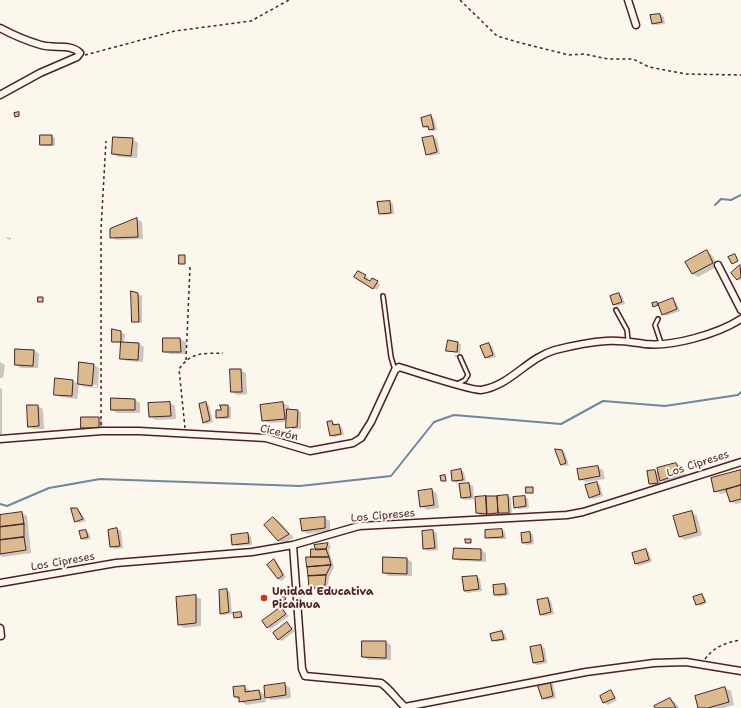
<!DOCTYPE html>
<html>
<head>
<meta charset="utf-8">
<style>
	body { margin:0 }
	canvas { display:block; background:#fbf7ec }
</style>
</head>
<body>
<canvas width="741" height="708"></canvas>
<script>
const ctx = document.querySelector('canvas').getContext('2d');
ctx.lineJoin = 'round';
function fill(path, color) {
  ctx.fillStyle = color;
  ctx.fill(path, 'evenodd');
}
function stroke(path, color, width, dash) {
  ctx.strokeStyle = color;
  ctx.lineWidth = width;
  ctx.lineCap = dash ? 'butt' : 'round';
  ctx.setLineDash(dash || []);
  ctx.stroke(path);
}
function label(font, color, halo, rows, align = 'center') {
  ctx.font = font + ' "Shantell Sans",sans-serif';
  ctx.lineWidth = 4;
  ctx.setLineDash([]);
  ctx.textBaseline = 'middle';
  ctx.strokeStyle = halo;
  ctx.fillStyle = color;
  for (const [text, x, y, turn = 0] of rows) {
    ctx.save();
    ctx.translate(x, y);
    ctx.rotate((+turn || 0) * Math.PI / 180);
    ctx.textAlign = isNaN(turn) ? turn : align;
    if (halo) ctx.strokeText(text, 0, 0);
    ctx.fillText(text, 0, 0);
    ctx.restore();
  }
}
fill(new Path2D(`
	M660,15L664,17L665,24L656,25L653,23L652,16Z
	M431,116L434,118L437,130L433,131L424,127Z
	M51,136L55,138V146H44L41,144Z
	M433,137L437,139L440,154L430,156L427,154L423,139Z
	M132,139L138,143L137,158L118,157L113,154Z
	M390,202L393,204L394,214L383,215L380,213Z
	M137,219L142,222L143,239L117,240L111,237Z
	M7,237L11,238V240L7,239Z
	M707,252L712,255L718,266L698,277L692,273Z
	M740,267H741V281L733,273Z
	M359,272L368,278L367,281L370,283L372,279L380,284L377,290L356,277Z
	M132,292L142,296V323L133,321Z
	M619,294L622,296L625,304L617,306L614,305Z
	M673,300L676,302L680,311L666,316L663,314L660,306H654L653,304L657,303L659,304Z
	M113,330L125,334L124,343L139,344L144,347L143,362L127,361L121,358L122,343L113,341Z
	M164,339H180L186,342V354H170L164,351Z
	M449,341L461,344L460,354L448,351Z
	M489,344L492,346L496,357L489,359L486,357Z
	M34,350L39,354L38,368H21L16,365Z
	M454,355H457L459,357H455Z
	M0,362L5,365L3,378H0Z
	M80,364L94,365L99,368L98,388L84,387L79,384L77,399L60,397L55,394L56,379L73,381L79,384ZM83,384L97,385V387L83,386Z
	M240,370L246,373L247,394L237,395L231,391Z
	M0,388L2,389V434H0Z
	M135,400L140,403V413H117L112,410Z
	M170,403L175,406L176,419L156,420L150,417Z
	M205,403L209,405L213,422L207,424L203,422Z
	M283,403L289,406V410L301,412V429H291L287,427V422L269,423L263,420L261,405Z
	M38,406L43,409L44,429H34L29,426Z
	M227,406L231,407V419H221L217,417Z
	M82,418H99L102,420L103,429H86L82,427Z
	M332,422L342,427L344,435L334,437L331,435Z
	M561,451L565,453L569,465L565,466L561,464Z
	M676,464L682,467L686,476L666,483L660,480L661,484L654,486L650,484L655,471L659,473Z
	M597,467L603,470L605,479L586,482L580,479Z
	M461,470L464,472L466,481L456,483L453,481Z
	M741,471V503L736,504L730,501L728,492L721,494L715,491Z
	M596,483L600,485L603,496L593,499L590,497Z
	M469,484L473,486L474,499L465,500L462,498L460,485Z
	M432,490L437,494L439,508L427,510L421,506Z
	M508,496L511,498L512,515H480L477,513Z
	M525,497L528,499L529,508L519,509L515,507Z
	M77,509L80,511L86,521L79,523L76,521Z
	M691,512L697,516L702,535L685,540L680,537Z
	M22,513L27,516L31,553L3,557L0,555V516Z
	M273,518L279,521L294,538L284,543L279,540Z
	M325,518L330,521V531L308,534L303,531Z
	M117,529L121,531L123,548L115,549L111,547L109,531Z
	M502,530L505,532L506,539H489L486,537Z
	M85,531L89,533L91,539L85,540L82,539Z
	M433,531L437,533L438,550L428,551L424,549L423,532Z
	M530,533L533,535L534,544L526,545L523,543Z
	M247,534L251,536L252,545L237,546L233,544Z
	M328,544L331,546L329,551L334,567L329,577L328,587L313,590L310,588L312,558L317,550Z
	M481,550L486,553V562L460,561L454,558Z
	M646,550L649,552L652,562L639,566L636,564Z
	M384,558L407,559L412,562V576H389L384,573Z
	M274,560L277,562L286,577L282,581L278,579Z
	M477,577L480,579L482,591L468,593L464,591Z
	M505,585L508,587L509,595L499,597L495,595Z
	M226,590L230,592L232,614L224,615L221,614Z
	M195,596L201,599V626L184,628L179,625Z
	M702,596L705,598L707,603L700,606L697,604Z
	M548,599L551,601L554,614L544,616L540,614Z
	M281,608L289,616L271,629L268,627Z
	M287,623L295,631L282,641L278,639Z
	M501,632L505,634L507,640L497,642L493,640Z
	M386,642L391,645V660H369L363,657Z
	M541,646L545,648L547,663L537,665L534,663L531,648Z
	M550,682L553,684L556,698L546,700L543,698Z
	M284,684L290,688L291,698L271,700L265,696L266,702L246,705L235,697L244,687L250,690V692L259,691L266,695Z
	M725,688L731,691L734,705L723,708H699Z
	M611,692L617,700L608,705L604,703L601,696Z
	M670,699L675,702L679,708H656Z`), '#0003');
stroke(new Path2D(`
	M715,205L721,199L731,200L741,195
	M0,504L7,506L49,488L100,479L300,486L391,476L434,422L454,415L561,424L603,401L665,406L738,395L741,392`), '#71859f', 2);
const building = new Path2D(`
	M660,14L662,22L652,24L650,15Z
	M19,112V116L15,117L14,113Z
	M431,115L434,129L429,130L428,126L423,127L421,118Z
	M40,135H52V145H40Z
	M433,136L437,152L426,155L422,138Z
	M113,137L133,138L131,156L112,154Z
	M390,201L391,213L379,214L377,202Z
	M137,218L138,237L110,238V229Z
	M707,250L713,263L692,274L685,262Z
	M735,254L738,261L732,264L728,257Z
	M179,255H185V264H179Z
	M740,265L741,277L737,280L731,273Z
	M358,271L366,275L364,278L370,281L372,278L378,281L373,289L354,277Z
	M131,291L138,293L139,322H132Z
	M619,293L622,302L613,305L610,296Z
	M38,297H43V302H38Z
	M673,298L677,309L662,315L658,304Z
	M657,302L658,305L653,307L652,303Z
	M112,329L121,331V342H112Z
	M163,338H180L181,352H163Z
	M448,340L458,342L457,352L446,351Z
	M121,342L139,343L138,360L120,359Z
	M489,343L493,355L485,358L480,346Z
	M15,349L34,350L33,366L15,365Z
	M79,362L94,364L92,386L78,384Z
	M230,369H241L242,392H231Z
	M55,378L73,380L72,396L54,395Z
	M111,398L135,399V410H111Z
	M170,402L171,416L149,417L148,403Z
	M206,402L210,420L203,423L199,404Z
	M283,402L285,419L262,421L260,405Z
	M27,405H38L39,426L28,427Z
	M220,405H228V417L216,418V410H221Z
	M287,409L298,410L297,427L286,428Z
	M81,417H99V428H81Z
	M332,421L333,425L339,424L341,434L330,436L327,422Z
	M555,449L562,450L566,463L561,465Z
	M676,463L681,473L660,481L657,468Z
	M598,466L600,476L579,480L577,469Z
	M461,469L463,480L452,481L451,471Z
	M655,470L658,483L649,484L647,471Z
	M741,470V485L714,492L711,478Z
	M445,475L446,481H441L440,476Z
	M597,482L600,494L589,498L585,485Z
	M469,483L471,497L461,498L459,484Z
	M741,485V499L730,502L726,490Z
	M526,487H533V493H526Z
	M432,489L434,505L420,507L418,491Z
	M508,495L509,513H498L497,496Z
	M486,496L487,514L476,513L475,497Z
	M486,496H497L498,513L487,514Z
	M525,496L526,506L514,508L513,497Z
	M71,508H77L83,519L75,522Z
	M692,511L697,532L679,537L673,516Z
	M22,512L24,524L0,527V515Z
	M273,517L289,534L278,541L264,525Z
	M325,517V528L302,531L300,519Z
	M24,524V537L0,540V527Z
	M117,528L120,546L110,547L108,530Z
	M502,529L503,537L485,538V530Z
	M86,530L88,537L81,539L79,531Z
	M433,530L435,548L423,549L422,531Z
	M530,532L531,542L522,543L521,533Z
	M248,533L249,543L232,545L231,535Z
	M24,537L26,550L0,554V540Z
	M465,539H471V543H466Z
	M328,543L326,549L316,550L314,545Z
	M454,548L481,549V560L453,559Z
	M311,549H326L329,557H311Z
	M646,549L649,560L635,564L632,553Z
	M306,557H329L331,565L307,567Z
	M383,557L407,558V574L383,573Z
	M274,559L283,575L278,579L267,565Z
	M331,565L326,575L308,576L307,567Z
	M326,575L325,585L309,589L308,576Z
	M477,576L479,589L464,591L462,577Z
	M505,584L506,594L494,595L493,585Z
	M227,589L229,612L220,614L219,590Z
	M702,594L705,602L696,605L693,597Z
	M196,595V623L178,625L176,597Z
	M284,596L286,599L281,603L278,600Z
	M548,598L551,612L540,615L537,600Z
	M281,607L286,614L267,628L262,621Z
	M241,612L242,617L234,618L233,613Z
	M287,622L292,629L278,640L273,633Z
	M502,631L504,639L492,641L490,634Z
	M362,641H386V658L362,657Z
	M541,645L544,661L533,663L530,647Z
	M550,681L553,696L542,699L537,684Z
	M285,683L286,695L265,698L264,686Z
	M245,686V692L259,690L261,699L239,702V697H234L233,687Z
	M725,687L729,702L708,708H698L695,696Z
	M611,690L615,698L603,703L600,696Z
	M670,698L676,708H655L654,706Z`);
fill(building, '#dbba8e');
stroke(building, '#4a1f2b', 1);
const service = new Path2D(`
	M383,296L391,357L395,370
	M616,310L627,330L628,340
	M658,319L655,325L661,343
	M457,384L465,380L468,375L460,357`);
const minor = new Path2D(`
	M628,0L636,25
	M0,28C13,35 27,41 41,45C54,49 70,43 80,53L77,57L40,73L0,95
	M718,265L741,310
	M0,439L102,431H139L266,438L310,451L353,443L361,438L371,422L395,370L399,367C412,371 472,391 481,390C510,386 527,358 555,350C571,346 590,342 606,341C620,340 631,342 645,344C672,347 718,334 741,319
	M293,545L302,669L305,676L381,683C391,690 396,699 405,707L586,672L654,663L686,662L741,671
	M0,583L116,563L252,552L293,545L359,526L567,515L583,512L741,462
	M0,628L1,636H0`);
stroke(service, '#4a1f2b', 6);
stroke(minor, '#4a1f2b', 9);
stroke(new Path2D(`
	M460,0L497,36L521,43L569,55L584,54L608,59H633L649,67L686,74L741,75
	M85,55L175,31L251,21L289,0
	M186,360L190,267
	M101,425V229L106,141
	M185,428L179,369C192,351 203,354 223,353
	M705,659C715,646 725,643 741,640`), '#4a1f2b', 1.5, [3, 3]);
stroke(service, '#fbf7ec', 3);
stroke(minor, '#fbf7ec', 6);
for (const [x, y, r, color] of [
	[264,598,4,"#c8321e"]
]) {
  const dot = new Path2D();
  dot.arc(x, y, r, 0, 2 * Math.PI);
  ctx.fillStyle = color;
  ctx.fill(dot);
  stroke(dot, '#fbf7ec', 1.5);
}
label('11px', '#4a1f2b', '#fbf7ec', [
	["Cicerón",279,433,13],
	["Los Cipreses",698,464,-18],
	["Los Cipreses",383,516,-5],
	["Los Cipreses",63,562,-10]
]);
label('bold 11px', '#4a1f2b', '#fbf7ec', [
	["Unidad Educativa",272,592],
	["Picaihua",272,605]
], 'left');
</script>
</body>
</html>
